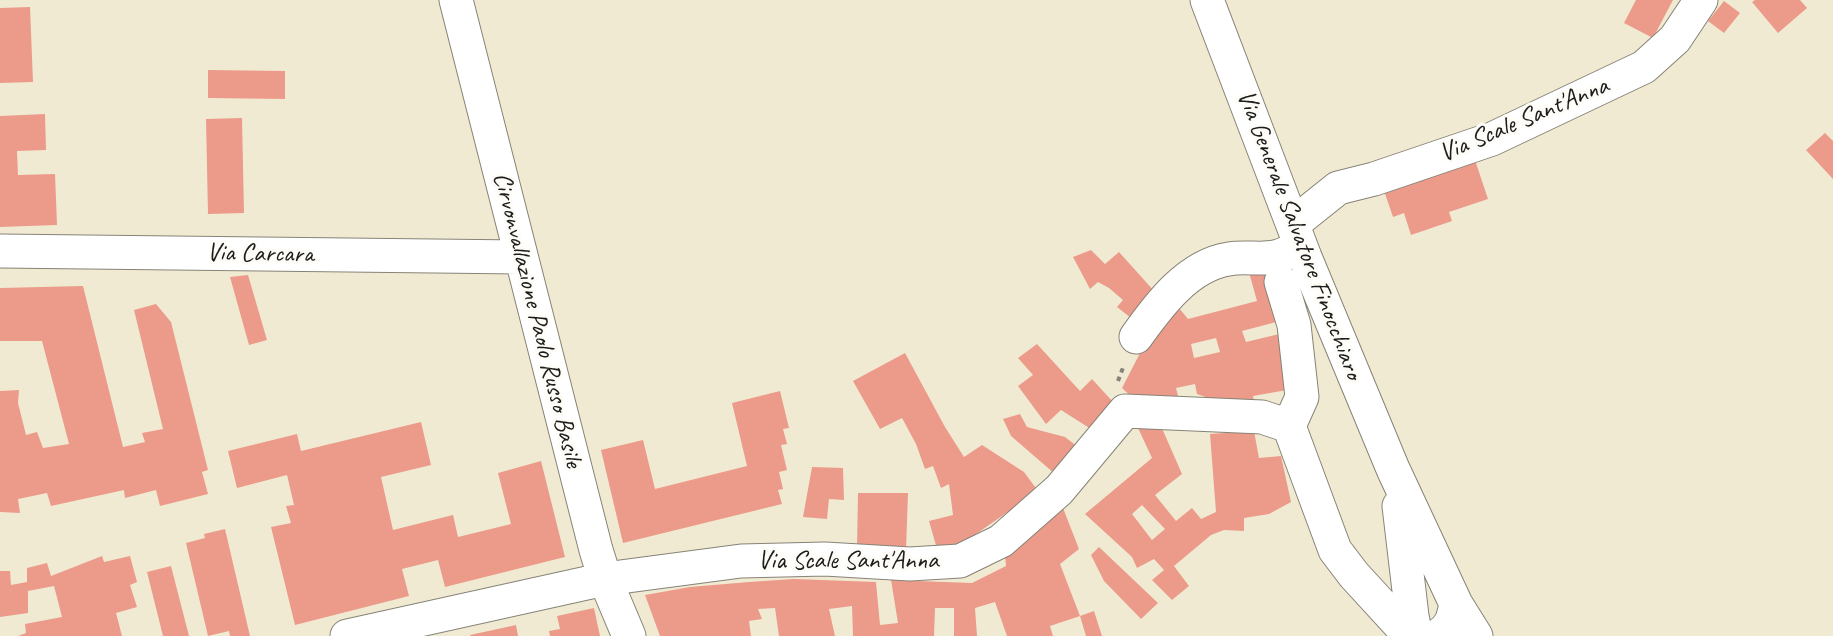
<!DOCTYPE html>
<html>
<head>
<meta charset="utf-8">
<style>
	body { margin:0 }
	canvas { display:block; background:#f1ead2 }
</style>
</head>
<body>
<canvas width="1833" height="636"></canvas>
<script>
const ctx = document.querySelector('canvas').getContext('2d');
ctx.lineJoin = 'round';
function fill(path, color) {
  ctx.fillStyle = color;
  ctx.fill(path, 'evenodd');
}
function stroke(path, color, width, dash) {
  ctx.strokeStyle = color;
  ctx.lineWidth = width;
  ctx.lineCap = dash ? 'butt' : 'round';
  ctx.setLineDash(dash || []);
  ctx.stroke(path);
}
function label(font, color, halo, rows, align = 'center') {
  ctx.font = font + ' Caveat,sans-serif';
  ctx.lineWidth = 6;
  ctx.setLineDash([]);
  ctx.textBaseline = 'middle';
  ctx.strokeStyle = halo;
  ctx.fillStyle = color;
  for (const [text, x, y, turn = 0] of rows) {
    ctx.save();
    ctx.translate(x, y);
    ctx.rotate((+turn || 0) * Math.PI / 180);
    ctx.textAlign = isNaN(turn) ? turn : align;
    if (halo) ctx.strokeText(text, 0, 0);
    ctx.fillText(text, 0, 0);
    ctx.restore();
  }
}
fill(new Path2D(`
	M1636,0H1673L1653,38L1624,23Z
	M1755,0H1800L1807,8L1778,33L1752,2Z
	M1724,1L1740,13L1724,33L1708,21Z
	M30,7L33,82L0,83V8Z
	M208,70L285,71V99L208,98Z
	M45,114L46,150L17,151L18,175L55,174L57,225L0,227V116Z
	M242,118L244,213L208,214L206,119Z
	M1825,133L1833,141V179L1806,150Z
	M1472,151L1488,199L1449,212L1452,221L1411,235L1404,213L1393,217L1381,182Z
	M1091,250L1105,264L1119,252L1155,292L1131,318L1117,307L1123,300L1109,288L1098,282L1090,289L1073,257Z
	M1247,265H1265L1280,321L1242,331L1246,342L1279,334L1287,390L1253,396L1254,402H1220L1197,394L1195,384L1176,388L1178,396L1137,402L1122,388L1155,324L1174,302L1188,319L1257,301ZM1216,338L1220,352L1194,358L1191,344Z
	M248,275L267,340L249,345L230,277Z
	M83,286L123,447L145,442L142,433L163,429L134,310L156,304L171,322L208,470L202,472L208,494L160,506L156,490L125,498L124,490L51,506L47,493L18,499L20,513L0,512V391L19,390L18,403L26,435L37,432L43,448L69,444L42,341H0V288Z
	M1037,344L1080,391L1092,379L1114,403L1091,429L1061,410L1046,424L1018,386L1033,375L1018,358Z
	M905,353L945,427L964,457L982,445L1024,472L1038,491L963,543L937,549L929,521L953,515L949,484L941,488L933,466L925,469L916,444L902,418L880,429L853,381Z
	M780,391L789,428L783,429L787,444L781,445L787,470L779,472L783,489L778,490L782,504L623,543L601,450L643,440L655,489L747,466L732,403Z
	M1020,414L1027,427L1065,437L1078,447L1055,474L1011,436L1003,419Z
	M421,422L431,465L381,477L393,530L453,515L458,537L511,524L498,473L541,461L565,557L445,587L438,560L402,569L409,596L295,625L271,527L291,523L286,506L294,505L287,475L237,488L228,451L297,434L301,451Z
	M1161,426L1182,474L1155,495L1176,521L1192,508L1201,519L1216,512L1210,434L1254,431L1259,458L1281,456L1291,502L1269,514L1244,518V531L1224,530L1211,535L1174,566L1189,586L1172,600L1152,580L1164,570L1154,559L1137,568L1132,557L1085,514L1152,458L1138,428ZM1142,505L1165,529L1152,540L1132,514Z
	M812,467L843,468L844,500L829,499L827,519L803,517Z
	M858,493H908L906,550L857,549Z
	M1063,508L1079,549L1060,564L1080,616L1050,626L1053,636H1007L995,602L975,608L977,636H954V608H935L934,636H853L852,606L829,609L835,636H779L775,608L758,609L762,619L749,621L751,636H660L645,595L690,587L749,582L794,579L876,582L880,625L898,623L891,580L972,583L1006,566L1005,555Z
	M225,529L250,636H230L229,631L208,636L186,543L205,538L204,534Z
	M1099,547L1158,603L1141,619L1104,581L1091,555Z
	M102,556L104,562L130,556L137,582L130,585L137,607L116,613L122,636H18L26,633L25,624L62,617L54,586L28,591V613L0,617V571H10L11,585L27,582V568L47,563L51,576Z
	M171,566L189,636H163L147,572Z
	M594,608L600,636H550L549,631L560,629L557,616Z
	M1094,611L1102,636H1086L1080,616Z
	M516,625L518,636H470V635Z`), '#ec9b8a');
const minor = new Path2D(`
	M456,0L596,550L605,579L629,636
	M1207,0L1305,257L1393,469L1456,604L1476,636
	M1293,224L1338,188L1374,179L1492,139L1644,67L1675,39L1701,0
	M0,251L521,257
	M1281,282L1294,325L1302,397L1289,426
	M1136,337C1158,306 1188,265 1229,259C1244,256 1260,260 1275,257C1284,255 1292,250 1301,247
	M1289,426L1335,550L1354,575L1410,636
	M1399,506L1412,616L1416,636
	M347,636L605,579L741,561L825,559L910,564L960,561L1001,541L1059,490L1125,411L1262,417L1289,426
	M1437,636C1451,628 1453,619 1456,604`);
stroke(minor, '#868377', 35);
stroke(new Path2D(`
	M1118,381L1124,365`), '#868377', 4, [4.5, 4.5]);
stroke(minor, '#fff', 33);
label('26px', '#1c1c1c', '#fdfcf7', [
	["Via Scale Sant'Anna",1524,120,-23],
	["Via Generale Salvatore Finocchiaro",1299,235,69],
	["Via Carcara",260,254,1],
	["Cirvonvallazione Paolo Russo Basile",537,320,76],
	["Via Scale Sant'Anna",848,561]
]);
</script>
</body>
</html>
